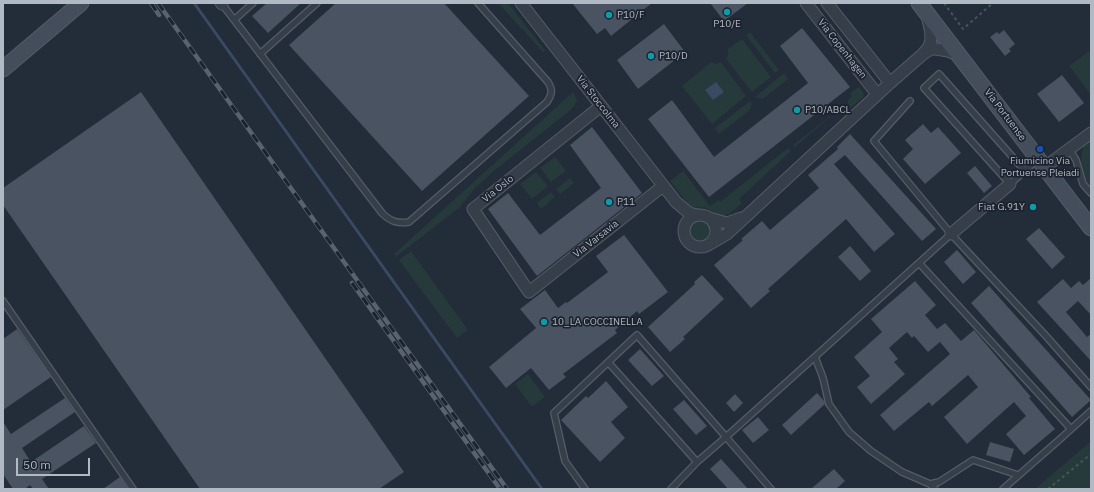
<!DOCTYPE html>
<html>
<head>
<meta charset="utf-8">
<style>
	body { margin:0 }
	#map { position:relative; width:1094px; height:492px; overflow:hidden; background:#232c39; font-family:"IBM Plex Sans",sans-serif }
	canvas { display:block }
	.frame { position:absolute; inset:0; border:4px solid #b1b9c5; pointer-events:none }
	.scale { position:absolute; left:16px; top:458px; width:74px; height:18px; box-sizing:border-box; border:2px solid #b1b9c5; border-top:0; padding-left:5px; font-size:12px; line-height:14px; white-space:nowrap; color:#b1b9c5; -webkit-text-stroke:3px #1c232e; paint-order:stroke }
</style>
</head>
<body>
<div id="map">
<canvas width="1094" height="492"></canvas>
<div class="frame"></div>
<div class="scale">50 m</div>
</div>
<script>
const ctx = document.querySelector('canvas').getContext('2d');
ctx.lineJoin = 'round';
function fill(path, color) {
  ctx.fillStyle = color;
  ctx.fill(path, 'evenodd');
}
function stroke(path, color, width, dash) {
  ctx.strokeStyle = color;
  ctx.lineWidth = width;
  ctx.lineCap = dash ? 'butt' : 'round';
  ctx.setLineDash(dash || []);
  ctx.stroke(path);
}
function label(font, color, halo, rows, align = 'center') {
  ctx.font = font + ' "IBM Plex Sans",sans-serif';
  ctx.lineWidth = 3.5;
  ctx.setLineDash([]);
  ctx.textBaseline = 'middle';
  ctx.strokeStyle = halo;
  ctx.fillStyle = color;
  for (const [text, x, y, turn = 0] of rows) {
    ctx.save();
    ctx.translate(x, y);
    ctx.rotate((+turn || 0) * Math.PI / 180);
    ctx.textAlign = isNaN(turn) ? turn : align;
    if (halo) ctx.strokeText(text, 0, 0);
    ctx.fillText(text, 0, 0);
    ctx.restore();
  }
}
fill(new Path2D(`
	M498,3H508L544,49V53Z
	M750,32L779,70L775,73L746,35Z
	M742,39L771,77L752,92L726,59L728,55V49Z
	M1091,50V95L1069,66Z
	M711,62L716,64L721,62L746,96L712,124L682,86Z
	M784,73L788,79L763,99L755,97Z
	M859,87L863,92L864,96L851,108L847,103L848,100L852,96L850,93Z
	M573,92L577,101L572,109L495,170L475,188L460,207L396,257L394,254Z
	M750,101L752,104L750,110L719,134L715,128Z
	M838,110L795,147L793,145Z
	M1091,140V187C1079,171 1080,165 1083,146Z
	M788,148L791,151L739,199L742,203L729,214L720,216L706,208L693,207L689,205L670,181L683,171L710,206L719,200L720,202Z
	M555,157L566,171L551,182L540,168Z
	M536,172L548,186L532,199L520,184Z
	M570,178L574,183L560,194L556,189Z
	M551,192L555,197L541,209L537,203Z
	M690 231a10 10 0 1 1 20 0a10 10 0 1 1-20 0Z
	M411,251L468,330L457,338L399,260Z
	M528,374L545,397L532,407L515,384Z
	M1091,441V489H1035Z`), '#26393b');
fill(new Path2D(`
	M716,82L724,92L713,100L705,90Z`), '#394a62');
stroke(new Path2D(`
	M194,3L542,489`), '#394a62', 3);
fill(new Path2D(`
	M267,3H301L268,33L252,16Z
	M336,3H444L529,96L422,191L289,45Z
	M572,3H652L611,36L605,28L597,34Z
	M710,3H748L724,21Z
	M664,24L685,52L638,89L617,60Z
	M802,28L850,87L709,197L648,119L672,100L714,157L808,83L780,46Z
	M1004,30L1015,44L1009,49L1011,51L1005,56L990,37L997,32L999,34Z
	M1062,75L1084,103L1059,122L1037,94Z
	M141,92L404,472L379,489H200L3,205V188Z
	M923,124L931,133L938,127L961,153L925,184L903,159L913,149L905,140Z
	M592,127L642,193L537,276L488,209L508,193L540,235L601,188L570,145Z
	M850,134L936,229L922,241L845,155L834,164L895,234L874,252L846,219L768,289L770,291L751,308L714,265L743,240L741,239L762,221L770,230L819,188L808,175L838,149L837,147Z
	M975,166L992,186L984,193L967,173Z
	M1039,228L1065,257L1052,269L1026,239Z
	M624,235L668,292L639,314L637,311L615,330L617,333L563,374L566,377L549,390L531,368L506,388L489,367L536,328L520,309L545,290L558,308L566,302L567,303L608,272L596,256Z
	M850,246L871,271L860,281L838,257Z
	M957,250L976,272L963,284L944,262Z
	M702,275L724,299L683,337L685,339L670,352L648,327L695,284L694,282Z
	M1091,278V315L1078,301L1066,312L1087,337L1091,334V361L1037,302L1063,279L1071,288L1079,281L1083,285Z
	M915,281L936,305L925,315L937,329L945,323L961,341L974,330L1031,397L1029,398L1055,429L1024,455L1006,434L1026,416L1014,402L967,444L944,417L978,387L968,375L932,406L929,402L894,431L880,415L950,354L940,342L928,352L914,336L912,338L907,332L889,348L898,359L894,362L905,374L871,404L857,387L870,376L854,357L882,332L871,319Z
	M989,286L1091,400L1072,417L971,303Z
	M17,329L51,377L3,410V339Z
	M640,349L664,376L652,386L628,360Z
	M606,381L628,407L611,422L625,438L600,462L561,420L586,396L588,398Z
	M817,393L824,401L825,404L791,435L782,425Z
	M735,394L743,403L734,412L726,403Z
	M65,398L75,412L22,448L31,462L84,426L96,443L42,479L49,489H33L30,485L25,489H13L3,474V422L11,434Z
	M684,400L707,426L696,435L673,409Z
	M758,417L769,430L753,443L742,430Z
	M990,442L1014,449L1010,462L986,455Z
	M721,459L748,489H728L710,469Z
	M834,469L845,481L836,489H811Z
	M120,477L128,489H103Z`), '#495362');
const lane = new Path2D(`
	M222,4L382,213C390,221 397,224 409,222L547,102C552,94 553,90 548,82L478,3
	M234,20L253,3
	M260,54L317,3
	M910,101L874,141L951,234L1046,336L1091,387
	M1069,149L1076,160L1083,184L1091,193
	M1025,171L939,74L924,88L1010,184L1038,159
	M919,263L1071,429
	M3,301L133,489
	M815,357L823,378L829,404L849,432L871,451L902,472L930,484L935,489
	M608,362L697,462
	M930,484L939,482L973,460L1018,475
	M585,489L565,461L554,413L637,335L726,437L951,234
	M671,489L697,462L726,437L771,489
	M1003,489L1059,440L1091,411`);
const street = new Path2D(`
	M221,3L222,4
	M521,3L676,202L689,213L698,215
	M806,3L877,94
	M827,3L890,83
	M923,54C925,51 928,49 929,46C934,37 929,25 927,16
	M601,106L473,209L529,292L663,186
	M1045,167L1091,133
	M684 231a16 16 0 1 1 32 0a16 16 0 1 1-32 0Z
	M709,218L727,223L741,218
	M951,234L1010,184
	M710,244L727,234L890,83L923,54L931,49H936L948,51L960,56`);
const secondary = new Path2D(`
	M919,3L1091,228
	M3,69L81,3`);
stroke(lane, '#545c67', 8);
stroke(street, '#545c67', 13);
stroke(secondary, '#545c67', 17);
stroke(new Path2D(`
	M944,3L963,29L993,3
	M1048,489L1091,454`), '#445659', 2, [3, 3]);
stroke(lane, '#363e49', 5.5);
stroke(street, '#363e49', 11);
stroke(secondary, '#444d5c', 15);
const rail = new Path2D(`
	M151,3L159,15
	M158,3L507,489
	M352,283L500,489`);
stroke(rail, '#586270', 4.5);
stroke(rail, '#1c232e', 3, [9]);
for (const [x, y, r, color] of [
	[727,12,4,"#0f9aa8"],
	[609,15,4,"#0f9aa8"],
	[651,56,4,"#0f9aa8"],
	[797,110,4,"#0f9aa8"],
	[1040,149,4,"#1a4fb4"],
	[609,202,4,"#0f9aa8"],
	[1033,207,4,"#0f9aa8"],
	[544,322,4,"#0f9aa8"]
]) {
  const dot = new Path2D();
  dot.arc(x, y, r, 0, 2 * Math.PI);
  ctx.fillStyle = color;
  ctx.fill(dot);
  stroke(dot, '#1c232e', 1.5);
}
label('10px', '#b1b9c5', '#1c232e', [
	["P10/F",617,15],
	["P10/E",727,24,"center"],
	["P10/D",659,56],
	["P10/ABCL",805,110],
	["Fiumicino Via",1040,161,"center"],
	["Portuense Pleiadi",1040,173,"center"],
	["P11",617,202],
	["Fiat G.91Y",1025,207,"right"],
	["10_LA COCCINELLA",552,322]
], 'left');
label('10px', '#b1b9c5', '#1c232e', [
	["Via Copenhagen",842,49,52],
	["Via Stoccolma",598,102,52],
	["Via Portuense",1005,115,53],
	["Via Oslo",498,189,-39],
	["Via Varsavia",596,239,-38]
]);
</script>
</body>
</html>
